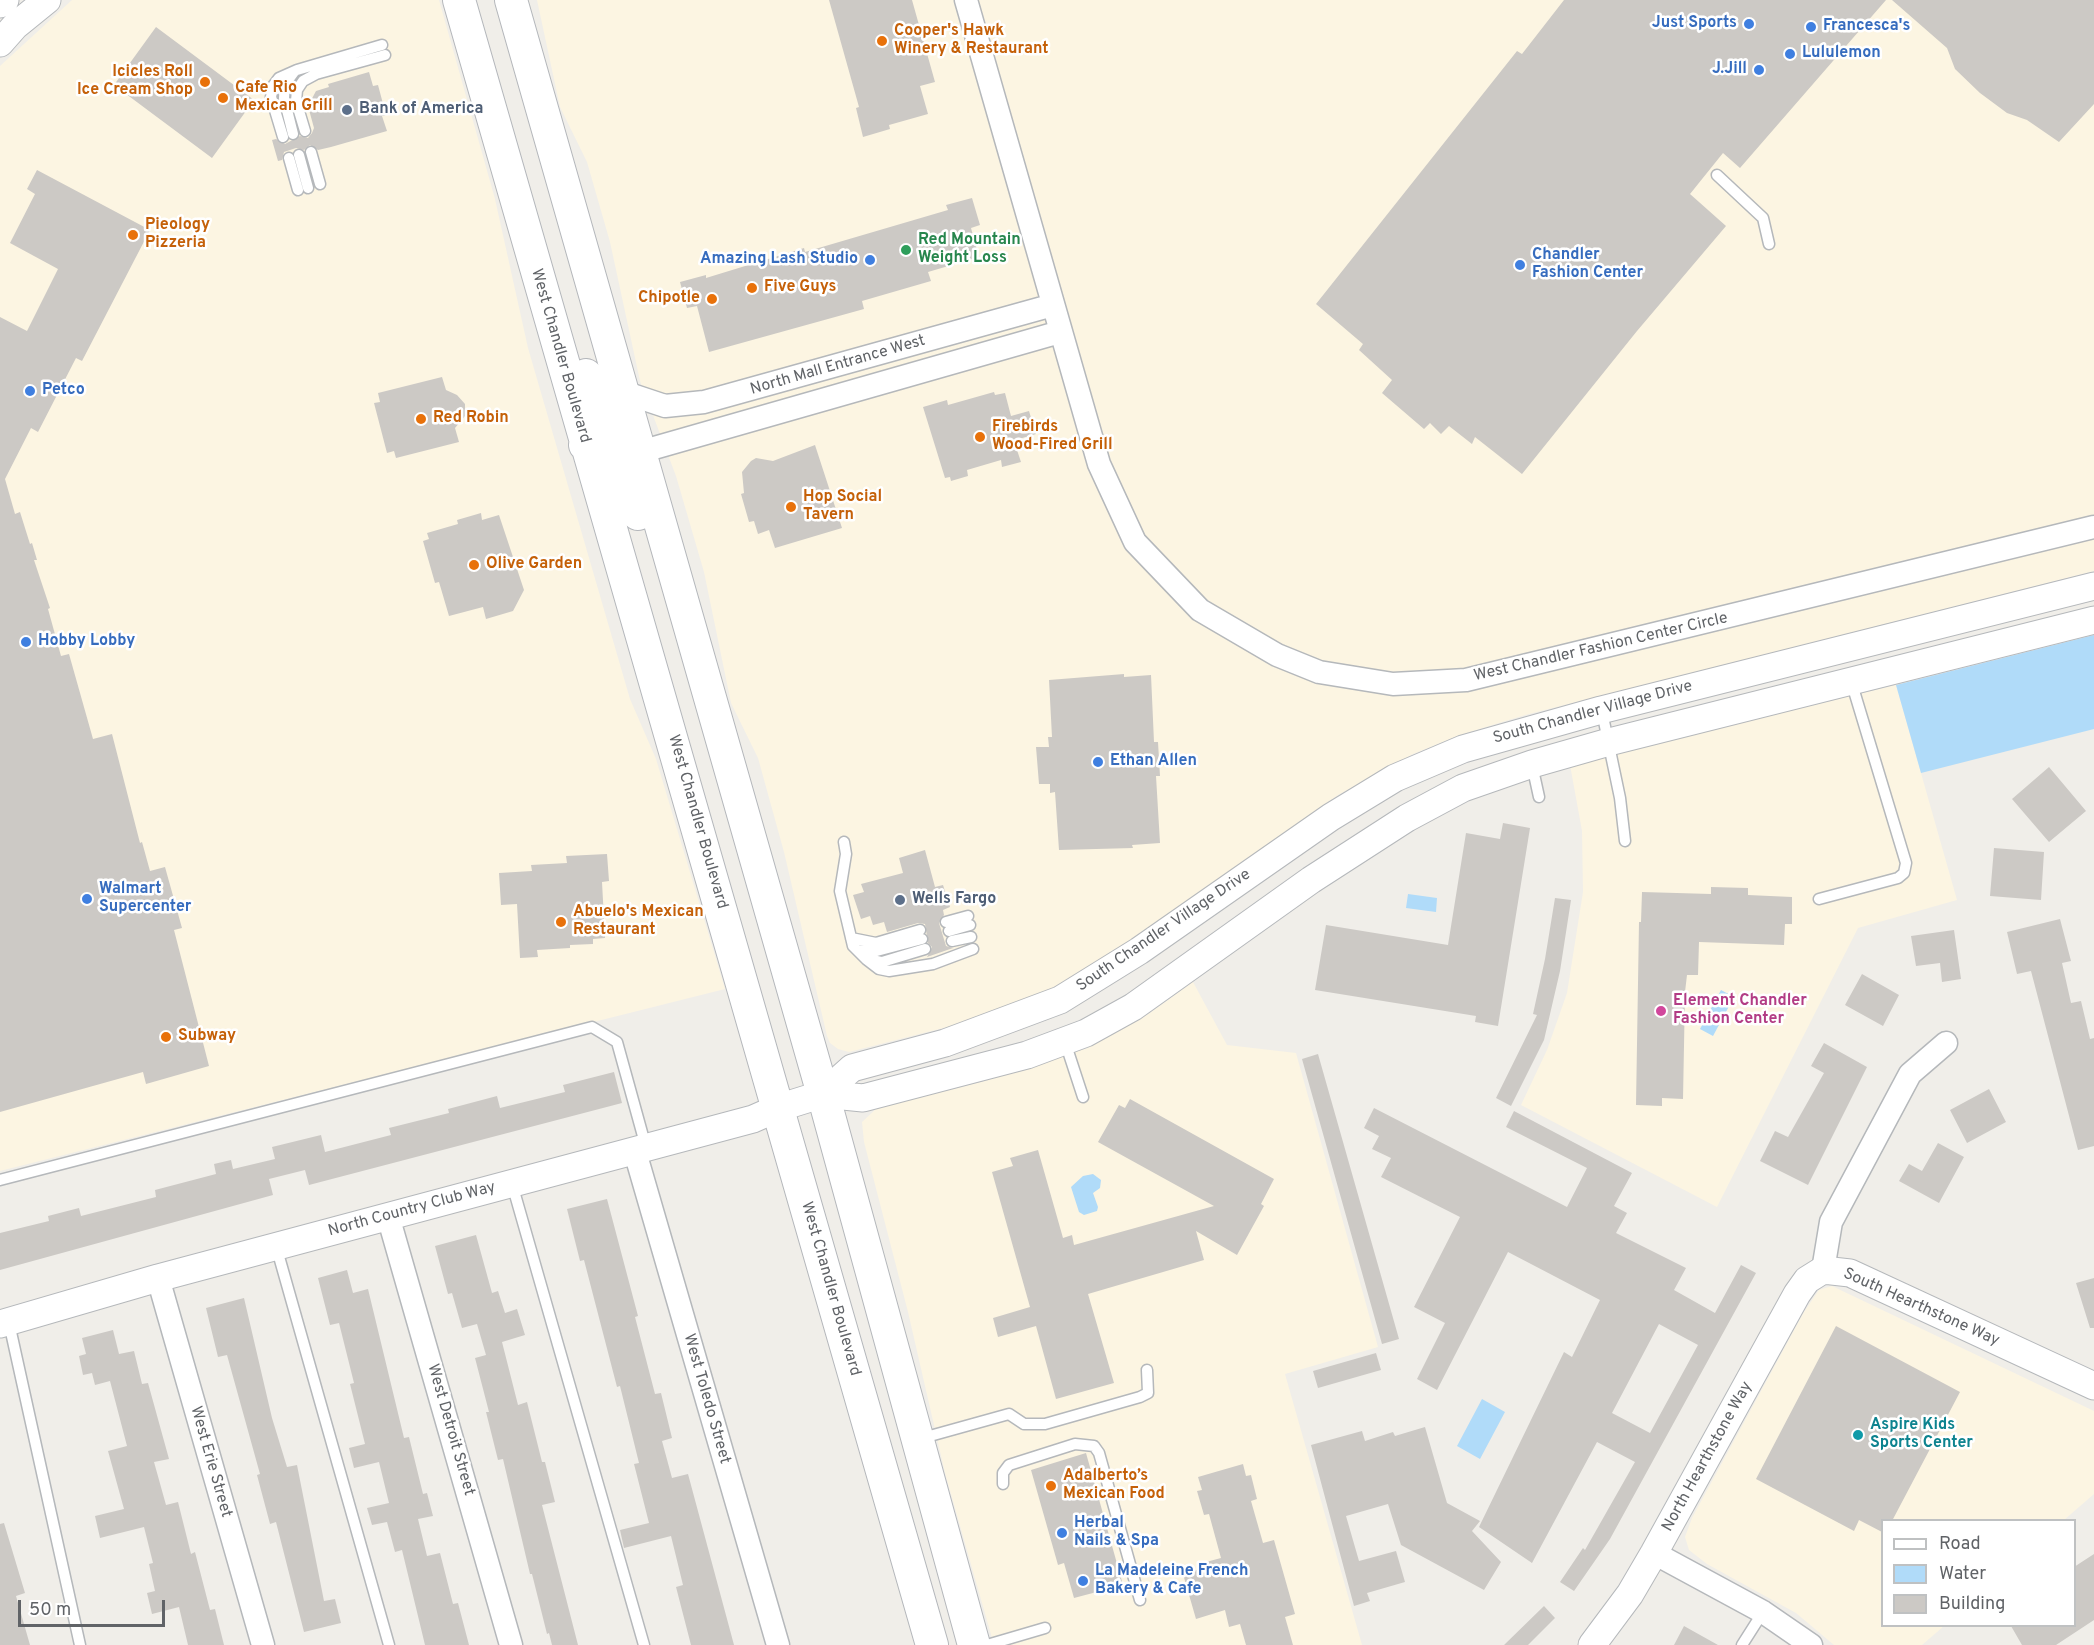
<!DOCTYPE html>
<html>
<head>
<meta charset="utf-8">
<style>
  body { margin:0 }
  #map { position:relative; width:2094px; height:1645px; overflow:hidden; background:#f0eee9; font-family:Overpass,sans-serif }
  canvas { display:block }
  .legend { position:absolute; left:1881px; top:1519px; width:195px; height:108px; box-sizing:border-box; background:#fff; border:2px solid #bfc1c2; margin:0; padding:8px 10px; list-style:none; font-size:18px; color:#606367 }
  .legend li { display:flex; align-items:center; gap:12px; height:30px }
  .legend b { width:30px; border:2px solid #bfc1c2 }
  .scale { position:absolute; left:18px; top:1600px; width:147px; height:27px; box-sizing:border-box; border:3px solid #606367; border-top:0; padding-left:8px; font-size:18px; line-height:21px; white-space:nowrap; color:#606367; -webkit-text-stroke:4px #fff; paint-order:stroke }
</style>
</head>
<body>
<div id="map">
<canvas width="2094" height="1645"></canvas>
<ul class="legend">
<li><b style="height:8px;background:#fff"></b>Road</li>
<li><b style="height:16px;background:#b0dbf9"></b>Water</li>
<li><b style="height:16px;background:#ccc9c5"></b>Building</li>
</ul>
<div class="scale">50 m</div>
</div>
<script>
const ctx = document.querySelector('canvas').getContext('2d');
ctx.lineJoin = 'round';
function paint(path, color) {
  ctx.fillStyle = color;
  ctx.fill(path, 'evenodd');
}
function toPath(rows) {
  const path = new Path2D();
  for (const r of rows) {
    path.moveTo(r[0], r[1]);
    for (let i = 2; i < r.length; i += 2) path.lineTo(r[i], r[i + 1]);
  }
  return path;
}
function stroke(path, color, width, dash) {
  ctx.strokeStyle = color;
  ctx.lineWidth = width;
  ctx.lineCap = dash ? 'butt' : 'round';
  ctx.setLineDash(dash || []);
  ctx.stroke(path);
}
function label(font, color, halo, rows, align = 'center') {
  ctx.font = font + ' Overpass,sans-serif';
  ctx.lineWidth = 5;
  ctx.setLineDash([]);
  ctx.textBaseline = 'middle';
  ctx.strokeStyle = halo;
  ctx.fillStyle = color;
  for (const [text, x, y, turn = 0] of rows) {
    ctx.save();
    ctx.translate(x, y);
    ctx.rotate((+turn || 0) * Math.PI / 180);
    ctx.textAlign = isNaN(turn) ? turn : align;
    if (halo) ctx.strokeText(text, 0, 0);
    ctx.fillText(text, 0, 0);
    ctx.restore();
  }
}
const commercial = toPath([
  [72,0,439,0,495,199,528,348,630,699,656,759,725,989,0,1171,0,66],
  [537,0,2094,0,2094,571,1525,715,1460,735,1413,754,1338,795,1102,961,1054,988,959,1024,849,1052,838,1049,830,1043,827,1036,784,852,758,758,731,703,704,572,676,476,640,381,610,242,587,162,560,107],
  [1896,685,1957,900,1858,928,1717,1207,1521,1105,1547,1050,1567,993,1583,892,1582,831,1570,765],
  [1193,982,1227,1045,1296,1053,1378,1347,1285,1374,1362,1645,994,1645,945,1473,908,1312,864,1142,862,1122,877,1108,985,1081,1088,1048,1150,1013],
  [1832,1286,2094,1411,2094,1494,2064,1520,1882,1520,1882,1626,1944,1626,1922,1645,1834,1645,1796,1613,1707,1564,1689,1550,1685,1537,1692,1518,1804,1312,1819,1290]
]);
const water = toPath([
  [2094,635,2094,729,1921,773,1896,685],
  [1408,894,1437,898,1436,912,1406,908],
  [1721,990,1734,997,1713,1036,1700,1029],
  [1093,1174,1101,1180,1100,1188,1093,1193,1098,1207,1097,1211,1084,1215,1079,1212,1071,1187,1083,1176],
  [1482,1399,1505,1412,1480,1459,1457,1446]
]);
const building = toPath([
  [829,0,912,0,935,82,920,86,928,114,889,125,890,129,863,137,856,108,859,107],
  [1564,0,1886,0,1740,168,1723,153,1690,194,1726,226,1637,331,1522,474,1475,437,1472,444,1449,426,1441,434,1430,423,1424,429,1382,393,1392,380,1359,350,1363,344,1316,304,1517,51,1522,54],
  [1892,0,2094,0,2094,104,2059,142,2027,120,2007,113,1980,93,1955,69,1947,48],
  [156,27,254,100,212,158,114,85],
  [369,72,373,86,378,85,386,115,382,116,387,131,331,147,318,150,310,145,304,150,296,148,284,152,282,160,278,161,272,140,276,139,285,144,300,136,308,138,312,133,314,128,308,106,316,91,329,87,328,84],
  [37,170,150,230,82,361,76,358,38,432,31,428,5,479,15,514,20,512,30,544,32,543,37,560,34,560,50,608,48,609,61,656,69,654,93,739,112,734,140,843,142,842,150,871,165,867,182,928,174,930,209,1066,146,1084,143,1072,0,1112,0,317,27,331,58,269,10,243,35,194,27,189],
  [972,198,980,225,971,228,979,257,928,272,931,281,862,301,864,309,709,352,697,306,687,308,680,282,706,275,706,278,804,248,805,252,948,210,946,205],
  [442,377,446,390,457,395,465,404,465,416,455,428,459,442,396,458,394,451,387,453,374,403,380,402,378,393],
  [994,392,995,395,1005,393,1011,416,1029,411,1036,434,1019,439,1020,442,1015,444,1021,462,1002,467,1001,460,967,470,968,476,951,481,950,477,945,478,923,407,947,400,948,405],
  [815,445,842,528,775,548,769,530,758,534,754,521,749,522,741,494,744,493,742,472,751,461,756,458,773,461],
  [481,513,482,520,499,515,524,590,513,611,486,619,483,607,449,616,439,582,435,583,423,541,429,539,427,533,458,524,457,520],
  [1124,674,1124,677,1151,675,1154,742,1158,742,1160,776,1156,776,1160,843,1132,845,1133,848,1059,850,1055,792,1050,793,1050,784,1039,784,1036,747,1049,747,1048,737,1052,737,1049,680],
  [2049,767,2086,811,2049,842,2012,799],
  [1503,823,1530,828,1498,1026,1475,1022,1476,1016,1315,990,1326,925,1448,945,1466,833,1500,839],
  [1994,848,2044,852,2041,900,1990,896],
  [925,850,935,887,943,885,950,907,943,910,944,915,939,923,946,946,953,948,927,957,932,947,928,943,925,924,918,923,887,932,884,922,873,925,870,916,861,919,853,895,864,892,861,884,903,873,899,858],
  [607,854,609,881,602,882,605,938,593,939,593,944,570,945,570,948,537,950,538,957,520,958,517,904,501,905,499,873,532,871,531,865,567,863,566,856],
  [1711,887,1748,888,1748,895,1792,897,1792,924,1785,924,1784,945,1699,942,1698,975,1687,975,1685,992,1683,1099,1662,1098,1662,1106,1636,1105,1639,922,1641,922,1642,892,1711,894],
  [1555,898,1571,900,1560,971,1544,1040,1511,1106,1496,1098,1537,1015,1533,1014,1545,959],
  [2060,919,2071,961,2062,963,2071,1003,2081,1001,2090,1039,2094,1038,2094,1146,2078,1150,2031,971,2017,974,2007,932],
  [1954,930,1961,979,1942,982,1940,963,1916,966,1911,936],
  [1862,974,1899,995,1883,1026,1845,1005],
  [1824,1043,1867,1067,1808,1185,1760,1161,1775,1131,1788,1137,1824,1073,1811,1066],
  [1318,1054,1399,1339,1382,1344,1302,1059],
  [614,1072,622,1103,309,1185,305,1170,269,1179,273,1195,0,1270,0,1233,49,1221,48,1216,79,1208,81,1216,156,1197,155,1190,216,1174,214,1164,231,1160,233,1169,275,1159,272,1147,321,1135,325,1152,391,1135,389,1128,449,1113,448,1109,497,1096,500,1108,565,1092,563,1085],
  [1989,1089,2006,1122,1967,1143,1950,1110],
  [1130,1099,1274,1179,1261,1204,1264,1206,1237,1255,1196,1231,1204,1260,1088,1294,1114,1383,1056,1399,1036,1326,998,1337,993,1318,1030,1307,992,1172,1013,1166,1010,1158,1038,1150,1063,1238,1072,1235,1074,1245,1214,1206,1098,1142,1119,1105,1125,1108],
  [1374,1108,1567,1207,1587,1168,1506,1127,1514,1111,1632,1173,1614,1206,1627,1213,1616,1233,1686,1268,1674,1290,1715,1313,1741,1265,1756,1273,1610,1539,1574,1591,1560,1582,1583,1548,1585,1550,1635,1462,1597,1442,1532,1563,1479,1527,1564,1352,1572,1357,1600,1300,1508,1252,1437,1390,1417,1379,1445,1323,1414,1307,1460,1217,1381,1177,1391,1158,1372,1149,1379,1136,1364,1128],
  [1659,1324,1698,1345,1650,1433,1612,1413],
  [1938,1143,1964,1157,1939,1203,1899,1181,1909,1164,1922,1171],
  [607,1199,638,1316,635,1317,655,1394,661,1393,672,1438,662,1441,672,1478,688,1474,734,1645,691,1645,676,1587,683,1585,671,1536,624,1548,620,1530,649,1523,634,1464,639,1463,620,1386,617,1387,584,1260,580,1261,567,1209],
  [476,1235,492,1293,498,1291,505,1313,517,1309,525,1335,502,1342,518,1405,527,1402,542,1462,545,1462,555,1502,542,1505,578,1645,552,1645,549,1633,547,1634,532,1574,530,1574,503,1459,498,1460,486,1412,489,1412,475,1358,486,1355,477,1324,462,1328,452,1293,448,1294,435,1246],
  [347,1270,353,1293,368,1289,404,1438,409,1437,423,1494,427,1493,433,1516,418,1519,427,1556,440,1553,453,1604,458,1603,469,1645,425,1645,402,1550,395,1552,387,1522,372,1525,367,1508,389,1503,379,1462,354,1468,349,1448,365,1444,350,1384,354,1383,339,1323,330,1325,318,1278],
  [2094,1278,2094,1328,2090,1328,2076,1283],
  [244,1298,272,1418,287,1467,297,1465,324,1601,335,1599,341,1623,304,1632,276,1522,270,1524,257,1475,260,1474,227,1355,218,1357,206,1308],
  [1836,1326,1960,1392,1892,1521,1882,1521,1882,1532,1859,1520,1854,1531,1756,1479],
  [113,1330,119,1354,134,1351,142,1384,148,1383,169,1459,154,1462,166,1505,178,1502,191,1554,195,1552,210,1610,215,1609,224,1645,188,1645,179,1607,152,1614,147,1593,155,1591,149,1564,153,1563,144,1527,100,1538,95,1516,124,1509,108,1451,127,1446,110,1381,95,1385,92,1373,83,1375,79,1356,86,1354,82,1338],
  [1376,1353,1381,1370,1318,1388,1313,1371],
  [1425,1427,1447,1503,1480,1521,1472,1531,1501,1562,1484,1590,1401,1545,1388,1504,1346,1516,1359,1561,1396,1551,1405,1582,1367,1593,1370,1601,1354,1606,1311,1445,1362,1431,1365,1441,1393,1432,1395,1436],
  [1086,1453,1123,1585,1074,1598,1064,1563,1058,1565,1031,1470],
  [1243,1464,1246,1476,1251,1475,1257,1499,1251,1501,1263,1543,1274,1540,1295,1614,1285,1617,1293,1645,1246,1645,1240,1624,1229,1627,1225,1610,1196,1619,1183,1574,1207,1567,1206,1562,1221,1558,1209,1514,1204,1515,1197,1491,1202,1490,1198,1477],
  [4,1523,25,1593,16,1596,30,1645,0,1645,0,1524],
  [2094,1554,2094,1620,2056,1645,2022,1645,2011,1626,2074,1626,2074,1567],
  [1544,1606,1555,1618,1528,1645,1504,1645],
  [1684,1626,1718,1645,1674,1645]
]);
const service = toPath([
  [305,131,296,101,297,90,303,81,316,74,385,55],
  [293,134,284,98,285,84,294,72],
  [283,137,271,97,273,86,279,78,297,70,382,45],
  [311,152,320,184],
  [299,155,308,188],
  [289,158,298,190],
  [1717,175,1763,218,1769,244],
  [1602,712,1620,798,1625,841],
  [1532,765,1539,797],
  [844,842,846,854,840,891,853,946,866,959,879,969,889,971,933,964,973,949],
  [1819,899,1898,878,1904,873,1906,863,1851,681],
  [946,922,968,916],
  [949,931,970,925],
  [851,938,876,943,920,930],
  [952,941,971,937],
  [857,950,873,952,922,939],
  [869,959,882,962,925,949],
  [1065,1042,1083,1097],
  [0,1180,592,1027,617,1042,646,1147],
  [512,1184,644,1645],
  [276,1246,389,1645],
  [9,1323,80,1645],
  [919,1439,1009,1414,1024,1424,1045,1424,1140,1397,1148,1393,1147,1370],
  [1003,1484,1003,1473,1009,1465,1075,1444,1094,1446,1099,1453,1140,1600],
  [987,1645,1045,1628],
  [1742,1645,1763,1612]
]);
const minor = toPath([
  [966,0,1099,464,1135,542,1200,610,1277,655,1319,672,1393,684,1466,680,2094,527],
  [623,392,665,406,704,402,1053,305],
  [640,452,1060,332],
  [635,1152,778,1645],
  [388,1216,511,1645],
  [1823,1270,1831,1222,1910,1074,1946,1043],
  [158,1278,263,1645],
  [1654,1553,1763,1612,1811,1645]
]);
const tertiary = toPath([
  [0,4,5,0],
  [0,43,15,26,47,0],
  [823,1094,852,1068,945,1043,1060,1000,1139,951,1331,817,1395,778,1463,749,1601,710,2094,586],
  [0,1324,158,1278,753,1119,778,1108,823,1094,863,1098,1027,1055,1086,1033,1133,1007,1311,880,1407,818,1463,788,1532,764,1609,742,2094,620],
  [1592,1645,1630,1594,1654,1553,1797,1294,1807,1280,1823,1270,1850,1273,2094,1386]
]);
const secondary = toPath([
  [459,0,932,1645],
  [511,0,823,1094,974,1645],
  [586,375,603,423,609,431,640,452],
  [585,445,624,475,638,514]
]);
const markers = [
  [1749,24,6,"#3f7fe0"],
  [1811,27,6,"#3f7fe0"],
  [882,41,6,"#e8710a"],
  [1790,54,6,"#3f7fe0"],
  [1759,70,6,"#3f7fe0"],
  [205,82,6,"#e8710a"],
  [223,98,6,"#e8710a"],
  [347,110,6,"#5c6f8a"],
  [133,235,6,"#e8710a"],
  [906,250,6,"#2e9e5b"],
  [870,260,6,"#3f7fe0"],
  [1520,265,6,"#3f7fe0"],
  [752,288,6,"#e8710a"],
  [712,299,6,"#e8710a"],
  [30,391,6,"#3f7fe0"],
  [421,419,6,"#e8710a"],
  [980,437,6,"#e8710a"],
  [791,507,6,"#e8710a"],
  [474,565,6,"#e8710a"],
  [26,642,6,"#3f7fe0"],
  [1098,762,6,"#3f7fe0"],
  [87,899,6,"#3f7fe0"],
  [900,900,6,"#5c6f8a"],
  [561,922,6,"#e8710a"],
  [1661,1011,6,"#d1479c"],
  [166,1037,6,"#e8710a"],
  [1858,1435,6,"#0f9aa8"],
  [1051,1486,6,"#e8710a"],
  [1062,1533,6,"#3f7fe0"],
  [1083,1581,6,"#3f7fe0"]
];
const shopNames = [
  ["Just Sports",1737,24,"right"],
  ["Francesca's",1823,27],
  ["Lululemon",1802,54],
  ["J.Jill",1747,70,"right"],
  ["Chandler",1532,256],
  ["Fashion Center",1532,274],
  ["Amazing Lash Studio",858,260,"right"],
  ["Petco",42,391],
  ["Hobby Lobby",38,642],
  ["Ethan Allen",1110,762],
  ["Walmart",99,890],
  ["Supercenter",99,908],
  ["Herbal",1074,1524],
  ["Nails & Spa",1074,1542],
  ["La Madeleine French",1095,1572],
  ["Bakery & Cafe",1095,1590]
];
const foodNames = [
  ["Cooper's Hawk",894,32],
  ["Winery & Restaurant",894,50],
  ["Icicles Roll",193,73,"right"],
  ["Ice Cream Shop",193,91,"right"],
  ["Cafe Rio",235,89],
  ["Mexican Grill",235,107],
  ["Pieology",145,226],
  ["Pizzeria",145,244],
  ["Five Guys",764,288],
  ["Chipotle",700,299,"right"],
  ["Red Robin",433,419],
  ["Firebirds",992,428],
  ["Wood-Fired Grill",992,446],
  ["Hop Social",803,498],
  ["Tavern",803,516],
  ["Olive Garden",486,565],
  ["Abuelo's Mexican",573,913],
  ["Restaurant",573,931],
  ["Subway",178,1037],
  ["Adalberto’s",1063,1477],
  ["Mexican Food",1063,1495]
];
const serviceNames = [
  ["Bank of America",359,110],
  ["Wells Fargo",912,900]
];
const leisureNames = [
  ["Red Mountain",918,241],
  ["Weight Loss",918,259]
];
const streetNames = [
  ["West Chandler Boulevard",560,356,74],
  ["North Mall Entrance West",838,366,-16],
  ["West Chandler Fashion Center Circle",1601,648,-13],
  ["South Chandler Village Drive",1593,713,-15],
  ["West Chandler Boulevard",697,822,74],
  ["South Chandler Village Drive",1164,931,-34],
  ["North Country Club Way",412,1210,-15],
  ["West Chandler Boulevard",830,1289,74],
  ["South Hearthstone Way",1921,1308,24],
  ["West Toledo Street",706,1399,74],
  ["West Detroit Street",450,1430,74],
  ["North Hearthstone Way",1708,1457,-61],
  ["West Erie Street",210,1462,74]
];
const hotelNames = [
  ["Element Chandler",1673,1002],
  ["Fashion Center",1673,1020]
];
const cultureNames = [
  ["Aspire Kids",1870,1426],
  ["Sports Center",1870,1444]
];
paint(commercial, '#fcf5e2');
paint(water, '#b0dbf9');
paint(building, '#ccc9c5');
stroke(service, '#b5b8bb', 13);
stroke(minor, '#b5b8bb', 25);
stroke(tertiary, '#b5b8bb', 29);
stroke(secondary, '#b4b7bb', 34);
stroke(service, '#fff', 10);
stroke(minor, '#fff', 22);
stroke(tertiary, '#fff', 27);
stroke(secondary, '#fff', 32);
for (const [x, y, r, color] of markers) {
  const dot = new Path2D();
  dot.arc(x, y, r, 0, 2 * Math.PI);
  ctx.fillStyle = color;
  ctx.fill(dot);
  stroke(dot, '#fff', 2);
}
label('bold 16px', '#366cbe', '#fff', shopNames, 'left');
label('bold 16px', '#c56008', '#fff', foodNames, 'left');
label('bold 16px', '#4e5e75', '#fff', serviceNames, 'left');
label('bold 16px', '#27864d', '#fff', leisureNames, 'left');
label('16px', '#606367', '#fff', streetNames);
label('bold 16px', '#b23c85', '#fff', hotelNames, 'left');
label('bold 16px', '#0d838f', '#fff', cultureNames, 'left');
</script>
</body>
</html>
